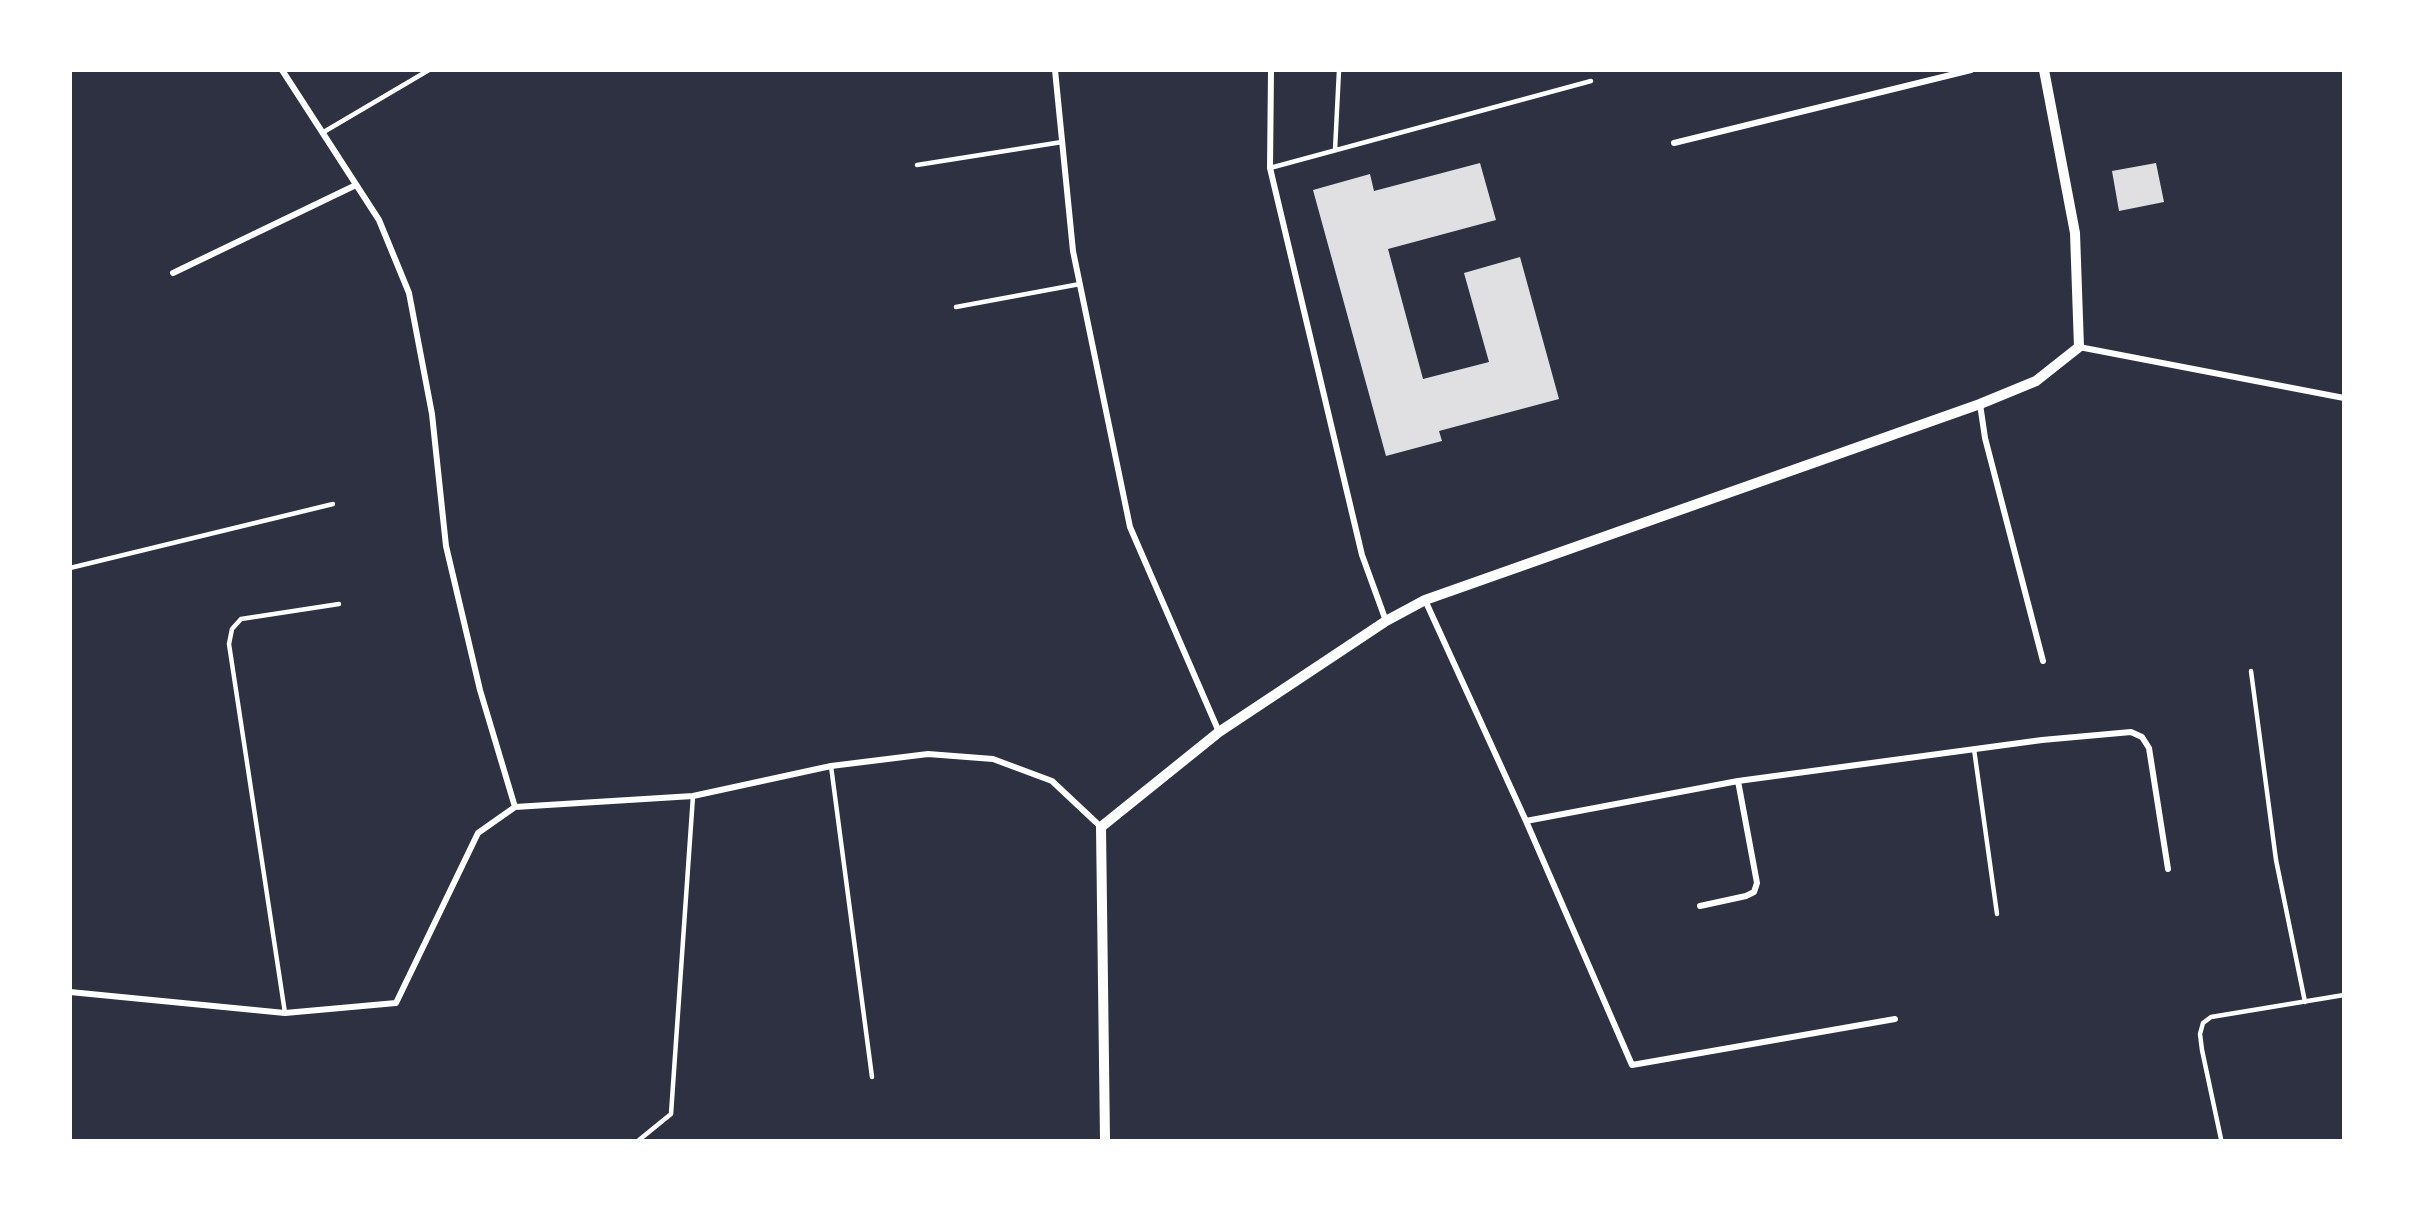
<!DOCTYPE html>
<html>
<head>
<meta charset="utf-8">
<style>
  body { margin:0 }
  #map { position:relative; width:2414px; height:1211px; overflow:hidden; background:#2d3142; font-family:"Source Sans 3",sans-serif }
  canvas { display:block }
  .frame { position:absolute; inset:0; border:72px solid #fff; pointer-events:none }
</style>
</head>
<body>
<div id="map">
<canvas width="2414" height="1211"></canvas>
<div class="frame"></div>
</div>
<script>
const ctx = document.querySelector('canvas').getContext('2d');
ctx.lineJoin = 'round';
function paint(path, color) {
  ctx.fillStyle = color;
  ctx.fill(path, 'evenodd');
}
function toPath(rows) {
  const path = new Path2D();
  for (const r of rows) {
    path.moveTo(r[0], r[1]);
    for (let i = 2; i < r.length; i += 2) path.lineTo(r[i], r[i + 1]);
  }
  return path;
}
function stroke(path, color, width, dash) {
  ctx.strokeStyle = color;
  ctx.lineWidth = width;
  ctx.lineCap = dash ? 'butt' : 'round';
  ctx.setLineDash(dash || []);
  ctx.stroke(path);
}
const building = toPath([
  [1480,163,1496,220,1388,249,1423,379,1489,362,1464,273,1520,257,1559,399,1439,431,1442,441,1386,456,1313,190,1370,174,1374,191],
  [2156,163,2164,202,2119,211,2112,171]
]);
const service = toPath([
  [322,133,429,70],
  [1335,150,1339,70],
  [917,165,1062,142],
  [1270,168,1591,81],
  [956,307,1080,284],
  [70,568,333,504],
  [2251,671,2276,860,2305,1002],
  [1974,749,1997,914],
  [831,766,872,1077],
  [285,1013,229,644,232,629,241,619,339,604],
  [2221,1139,2202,1050,2200,1034,2203,1023,2211,1017,2344,995],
  [639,1140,671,1114,693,796]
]);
const minor = toPath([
  [282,70,379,220,409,293,432,414,446,546,480,690,515,807],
  [1055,70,1073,251,1130,527,1219,732],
  [1271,70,1270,168,1362,555,1386,621],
  [1674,143,1971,70],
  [173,273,356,185],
  [2079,347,2344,398],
  [1980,404,1985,438,2043,661],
  [1425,600,1526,821,1632,1065,1895,1019],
  [1526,821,1738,781,2042,740,2131,732,2142,737,2149,748,2168,869],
  [1700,906,1746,896,1754,892,1757,883,1738,781],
  [70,992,285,1013,396,1003,478,833,515,807,693,796,831,766,928,754,993,759,1052,781,1101,827]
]);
const tertiary = toPath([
  [1105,1140,1101,827,1219,732,1386,621,1425,600,1980,404,2036,381,2079,347,2075,233,2044,70]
]);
paint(building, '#e0e0e3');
stroke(service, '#fff', 4.5);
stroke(minor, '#fff', 6);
stroke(tertiary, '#fff', 10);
</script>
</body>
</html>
